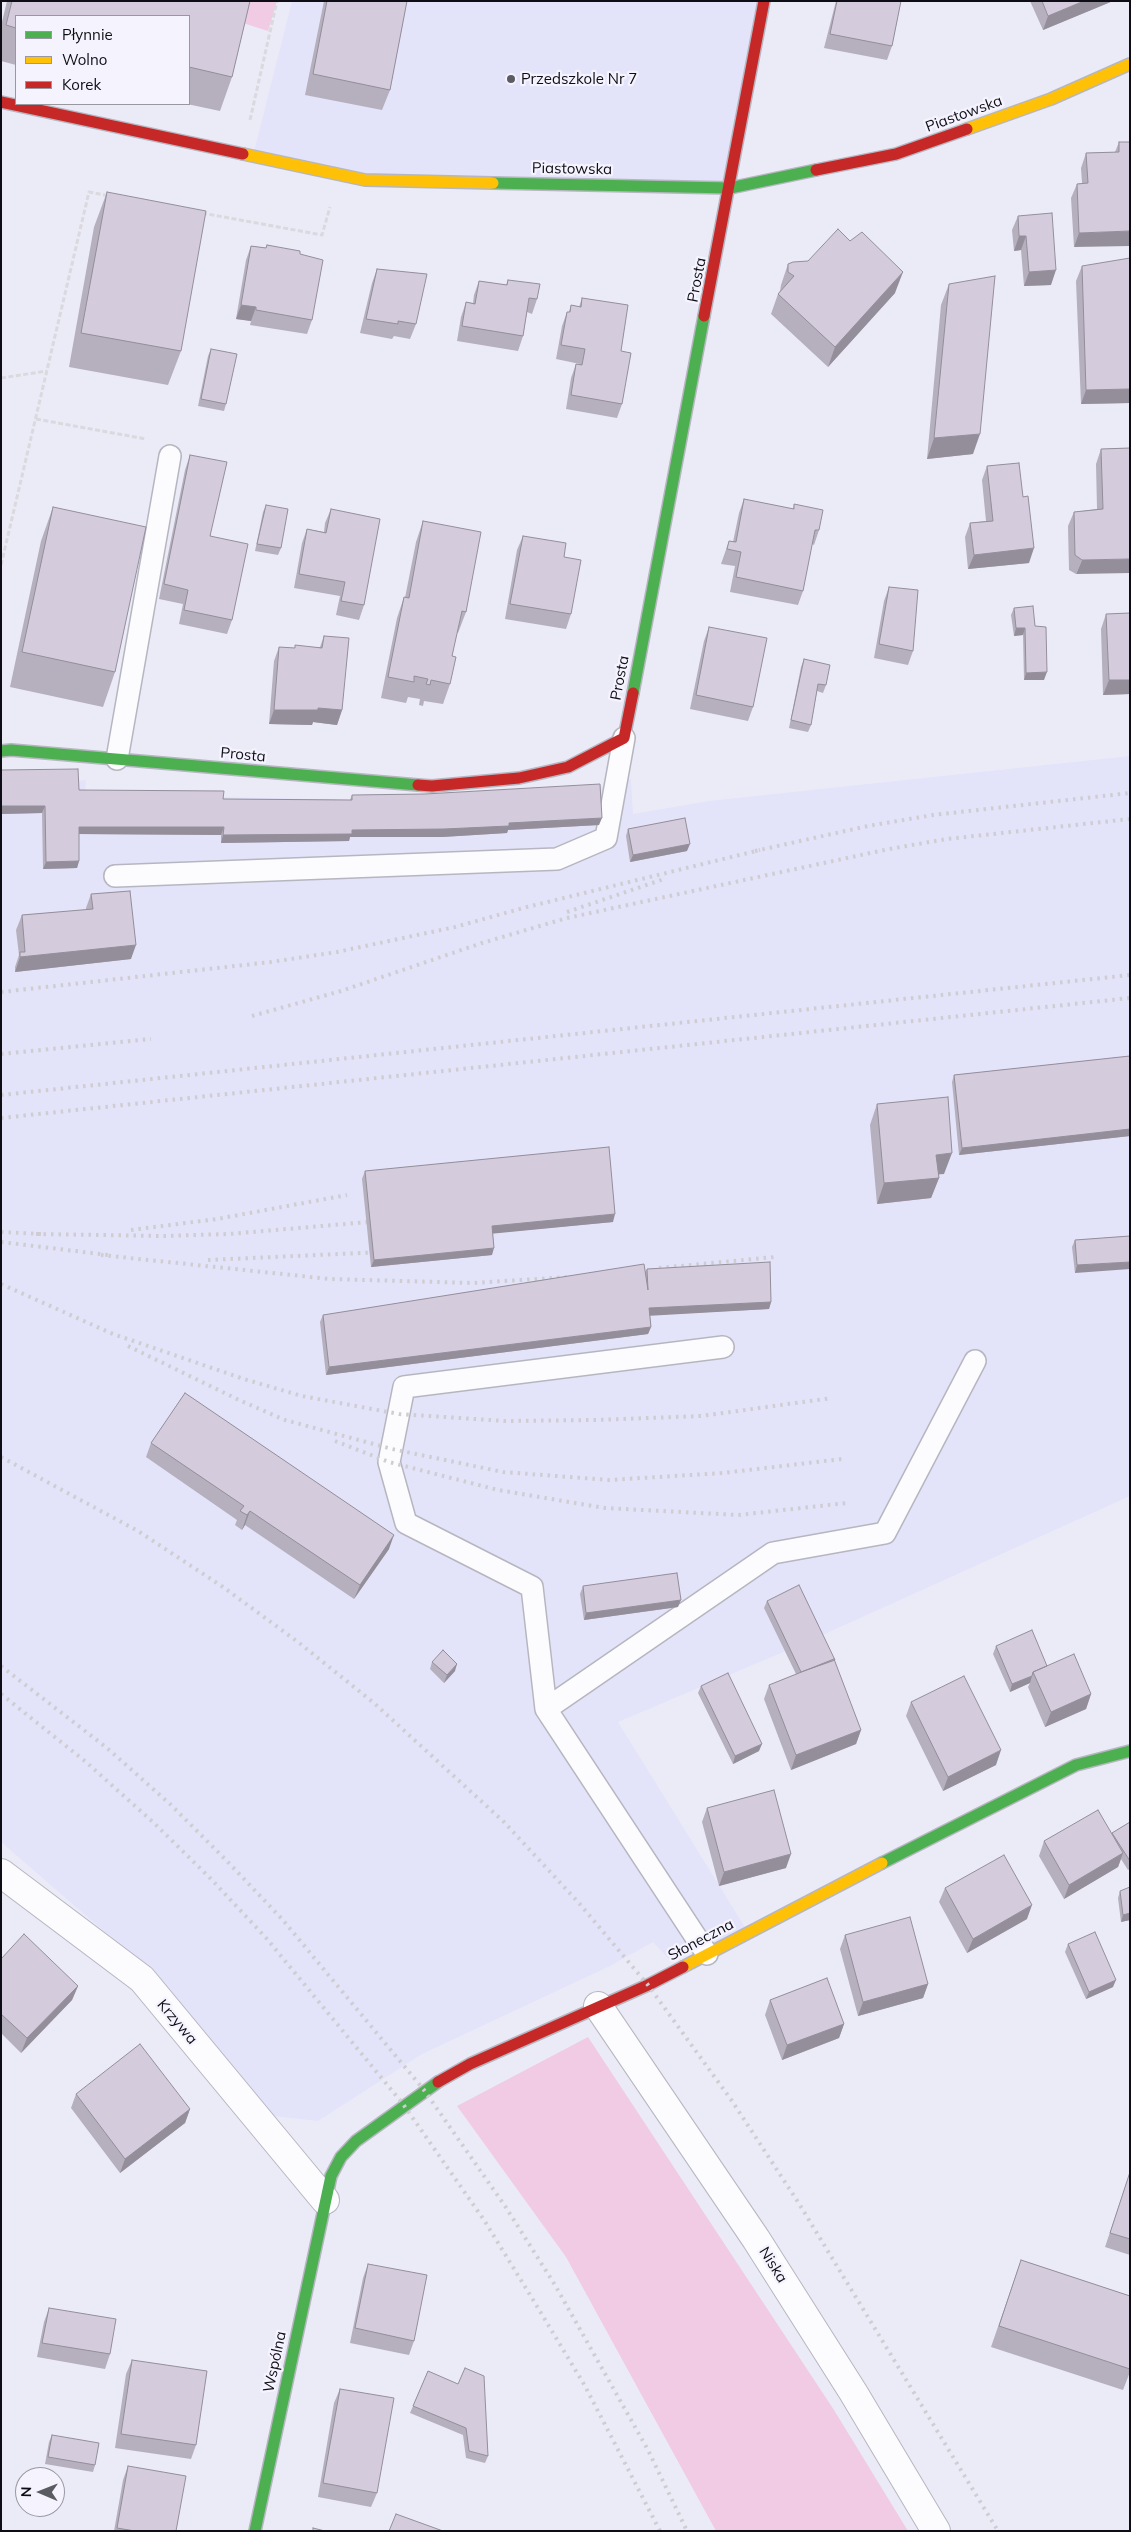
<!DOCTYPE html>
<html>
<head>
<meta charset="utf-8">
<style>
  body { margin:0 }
  #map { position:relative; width:1131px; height:2532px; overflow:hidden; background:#ebebf8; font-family:Mulish,sans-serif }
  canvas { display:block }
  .frame { position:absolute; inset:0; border:2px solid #0e0d15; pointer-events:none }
  .legend { position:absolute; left:15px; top:15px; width:175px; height:90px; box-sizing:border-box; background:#f5f4fe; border:1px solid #9998a1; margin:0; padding:6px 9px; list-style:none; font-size:15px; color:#0e0d15 }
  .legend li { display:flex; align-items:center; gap:10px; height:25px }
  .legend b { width:25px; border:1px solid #9998a1 }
  .north { position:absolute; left:15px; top:2467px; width:50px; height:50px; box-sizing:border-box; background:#f5f4fe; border:1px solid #9998a1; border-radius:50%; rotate:271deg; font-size:14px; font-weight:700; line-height:20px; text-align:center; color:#0e0d15 }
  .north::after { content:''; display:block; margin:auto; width:18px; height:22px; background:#5b5b64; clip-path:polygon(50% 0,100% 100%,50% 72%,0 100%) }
</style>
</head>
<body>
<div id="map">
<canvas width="1131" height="2532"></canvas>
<div class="frame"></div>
<ul class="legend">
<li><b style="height:6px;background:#4caf50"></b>Płynnie</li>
<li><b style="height:6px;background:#ffc107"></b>Wolno</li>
<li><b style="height:6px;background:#c62828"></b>Korek</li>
</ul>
<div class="north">N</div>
</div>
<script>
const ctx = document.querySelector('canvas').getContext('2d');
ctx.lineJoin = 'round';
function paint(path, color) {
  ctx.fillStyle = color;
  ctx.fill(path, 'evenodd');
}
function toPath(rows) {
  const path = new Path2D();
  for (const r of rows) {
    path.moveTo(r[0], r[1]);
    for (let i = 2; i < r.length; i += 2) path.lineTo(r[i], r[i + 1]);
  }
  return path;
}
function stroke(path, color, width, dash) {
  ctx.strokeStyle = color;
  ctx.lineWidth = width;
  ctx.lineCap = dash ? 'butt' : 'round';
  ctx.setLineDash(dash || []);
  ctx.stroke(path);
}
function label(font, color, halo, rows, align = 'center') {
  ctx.font = font + ' Mulish,sans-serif';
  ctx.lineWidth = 4.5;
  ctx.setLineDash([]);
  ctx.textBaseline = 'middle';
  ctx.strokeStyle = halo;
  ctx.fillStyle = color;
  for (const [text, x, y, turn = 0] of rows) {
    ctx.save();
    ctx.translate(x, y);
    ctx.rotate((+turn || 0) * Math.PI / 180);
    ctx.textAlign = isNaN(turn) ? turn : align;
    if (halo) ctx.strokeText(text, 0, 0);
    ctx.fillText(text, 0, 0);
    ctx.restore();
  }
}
const built = toPath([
  [292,1,764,1,730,188,365,180,253,156],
  [1130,756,1130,1496,807,1642,618,1722,748,1932,670,1960,653,1942,610,1966,422,2054,318,2121,273,2116,167,1986,1,1842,1,788,86,780,85,794,400,801,587,790,631,779,633,814,709,801]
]);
const green = toPath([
  [174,1,277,1,268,31],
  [588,2037,834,2410,908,2531,716,2531,566,2257,457,2106]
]);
const path = toPath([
  [250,120,277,1],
  [202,213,322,235,330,207],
  [1,378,47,371],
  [36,419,146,439],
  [1,565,89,192,110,196]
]);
const lane = toPath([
  [117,759,170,456],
  [115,876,557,859,606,838,624,738],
  [546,1709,532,1587,406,1523,389,1462,404,1387,723,1347],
  [707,1954,546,1709,773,1553,885,1533,975,1361]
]);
const street = toPath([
  [1,1873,142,1979,325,2200],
  [598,2006,756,2239,853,2392,936,2531]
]);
const fast = toPath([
  [493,183,730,188,816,170],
  [633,693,704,316],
  [1,751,11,750,418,785],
  [882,1863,1076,1765,1130,1751],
  [255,2531,331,2176,341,2157,356,2141,438,2082]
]);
const slow = toPath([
  [967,129,1051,99,1130,64],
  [243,154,365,180,493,183],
  [683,1967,882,1863]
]);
const jam = toPath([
  [1,102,243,154],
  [816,170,896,154,967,129],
  [704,316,764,1],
  [418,785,432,786,519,778,568,767,624,738,633,693],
  [438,2082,470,2064,648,1985,683,1967]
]);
const rail = toPath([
  [755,851,868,826,933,815,1130,793],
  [567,912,664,879],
  [1,992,271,962,337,952,455,927,527,907,760,850],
  [252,1016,341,991,482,943,567,918,889,849,947,839,1130,819],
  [1,1054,151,1039],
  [1,1095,1130,975],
  [1,1118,1130,998],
  [131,1230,217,1219,347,1195],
  [1,1232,41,1234],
  [36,1234,162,1236,229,1234,380,1221],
  [1,1242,108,1255],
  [101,1255,330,1279,473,1283,569,1277],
  [208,1260,383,1252],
  [659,1268,775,1257],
  [1,1284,113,1334,244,1379,302,1396,399,1414,505,1421,596,1420,701,1416,832,1398],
  [128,1346,239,1400,285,1420,392,1449,503,1472,609,1480,723,1473,842,1459],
  [335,1441,389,1462,498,1490,605,1508,738,1515,847,1503],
  [1,1457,138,1531,223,1587,298,1642,374,1703,504,1822,578,1902,648,1985,732,2101,798,2202,998,2531],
  [1,1666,107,1748,170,1804,226,1860,282,1919,424,2090,505,2206,555,2285,648,2450,687,2531],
  [1,1694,86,1762,154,1823,212,1880,267,1939,403,2104,484,2220,535,2303,585,2386,660,2531]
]);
const wall = toPath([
  [7,1,250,1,232,77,220,111,187,104,189,104,189,16,16,16,16,65,1,61,1,26],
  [324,1,407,1,390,90,382,110,305,95],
  [836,1,901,1,892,46,887,60,824,48],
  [1030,1,1113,1,1043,30],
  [1119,142,1130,142,1074,247,1071,198,1077,184,1082,183,1081,168,1086,153,1115,152],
  [107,192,181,351,168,385,69,367,94,227],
  [1018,216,1051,285,1024,286,1021,250,1014,251,1012,230],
  [850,241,895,293,828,367,771,314,778,294,780,291,781,285,788,264,808,261],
  [267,245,300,254,312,320,307,334,250,325,251,321,236,319,246,260,251,246,266,248],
  [1082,266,1130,403,1081,404,1076,281],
  [377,269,416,324,410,339,394,336,392,339,360,333,372,283],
  [508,280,537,299,532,314,527,312,523,336,518,351,457,341,461,317,466,302,473,303,474,295,479,281,506,285],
  [949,284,973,454,927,459,941,305],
  [582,298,621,351,622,404,617,418,566,409,571,378,576,364,580,365,580,364,556,359,562,326,567,312,569,312,571,305,579,307],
  [211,349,226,404,224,411,198,406,208,356],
  [1130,448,1076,574,1069,570,1068,526,1074,512,1097,509,1096,464,1101,449],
  [190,455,232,620,227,634,179,624,183,604,159,599,185,470],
  [987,466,1029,563,968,569,965,537,970,523,986,521,982,480],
  [744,499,793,509,794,504,819,530,814,545,812,544,803,591,798,605,730,592,735,566,721,564,729,541,733,542,739,513],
  [266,505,281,548,278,555,255,551,263,512],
  [53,507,115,672,103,707,10,687,41,541],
  [331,509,364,605,359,620,336,615,340,596,294,588,302,543,307,529,324,532,325,523],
  [423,521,466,612,458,633,457,632,452,656,450,684,443,704,424,701,423,706,419,705,420,699,408,697,406,703,381,698,397,618,404,597,405,598,416,542],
  [523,536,564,557,571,614,566,629,505,619,517,550],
  [889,587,913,651,908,665,874,658,884,601],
  [1014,608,1035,626,1044,680,1024,680,1023,635,1014,636,1011,615],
  [1106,614,1130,694,1103,695,1101,629],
  [709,627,753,707,748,721,690,709,704,641],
  [324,636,342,710,337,725,313,722,312,725,269,724,274,661,279,647,294,648,320,647],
  [804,659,826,685,823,693,817,691,811,725,808,732,789,728,801,667],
  [1,770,79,790,223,799,350,800,352,795,599,825,508,830,507,833,442,837,350,837,349,841,221,843,221,835,79,834,79,861,77,868,43,869,42,813,1,814],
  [628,829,687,851,630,862,626,836],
  [91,894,131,959,15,972,15,967,19,955,16,930,22,915,86,910,86,908],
  [1130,1056,1130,1136,959,1155,952,1082,954,1075],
  [877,1104,944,1174,938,1174,939,1178,931,1198,877,1204,870,1125],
  [365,1171,613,1222,493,1233,492,1255,371,1267,362,1179],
  [1130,1236,1075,1273,1072,1247,1075,1240],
  [647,1269,771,1302,769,1309,650,1315,651,1327,648,1334,326,1375,320,1322,323,1315,645,1272],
  [151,1443,389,1549,354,1599,245,1525,242,1530,235,1525,237,1520,146,1457],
  [583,1586,678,1607,584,1620,580,1594],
  [767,1601,834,1661,861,1730,856,1744,791,1770,764,1699,769,1685,796,1674,764,1608],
  [996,1646,1047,1666,1091,1694,1086,1709,1045,1727,1028,1687,1030,1683,1010,1692,993,1654],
  [432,1662,455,1671,444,1683,430,1669],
  [701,1686,759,1751,733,1764,698,1693],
  [911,1702,996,1765,943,1791,906,1716],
  [707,1808,786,1868,719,1886,702,1822],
  [1130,1822,1130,1869,1128,1870,1121,1859,1118,1867,1064,1899,1039,1856,1044,1841,1112,1833],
  [945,1888,1027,1919,967,1953,939,1902],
  [1120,1891,1130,1920,1121,1922,1118,1898],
  [845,1935,928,1984,923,1998,858,2016,840,1949],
  [1068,1944,1113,1987,1086,1999,1065,1952],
  [1,1959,78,1986,72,2000,21,2053,1,2033],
  [770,2000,844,2024,839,2038,782,2060,765,2015],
  [76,2094,190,2109,185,2123,120,2173,71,2108],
  [1130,2172,1130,2255,1105,2247],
  [1021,2260,1130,2296,1130,2372,1123,2390,991,2347],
  [368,2264,414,2341,409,2355,350,2343,363,2278],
  [49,2308,110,2354,105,2369,37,2357,44,2322],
  [132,2360,196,2445,191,2459,115,2448,126,2374],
  [428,2371,488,2456,485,2463,466,2458,463,2435,410,2413],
  [340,2389,377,2493,371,2507,318,2497,334,2403],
  [52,2435,95,2465,93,2472,45,2464,49,2442],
  [128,2466,176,2531,114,2531,123,2480]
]);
const shadedWall = toPath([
  [1084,1,1113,1,1043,30,1048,16],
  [1130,231,1130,246,1074,247,1079,233],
  [1019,236,1026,236,1021,250,1014,251],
  [1056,270,1051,285,1024,286,1029,272],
  [903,272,895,293,828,367,835,347],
  [241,305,256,307,251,321,236,319],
  [1130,389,1130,403,1081,404,1086,390],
  [980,434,973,454,927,459,934,438],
  [1034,548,1029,563,968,569,974,555],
  [1130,559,1130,573,1076,574,1082,560],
  [1016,628,1025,628,1023,635,1014,636],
  [1047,672,1044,680,1024,680,1026,673],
  [1109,680,1130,680,1130,694,1103,695],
  [318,708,342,710,337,725,313,722,312,725,269,724,274,710],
  [1,806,45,806,42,813,1,814],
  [602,818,599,825,508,830,507,833,442,837,350,837,349,841,221,843,223,835],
  [79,827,224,827,221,835,77,834],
  [690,844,687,851,630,862,633,855],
  [79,861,77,868,43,869,46,862],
  [136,945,131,959,15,972,20,957],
  [1130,1129,1130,1136,959,1155,962,1148],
  [952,1153,944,1174,929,1175,936,1155],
  [939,1178,931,1198,877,1204,884,1183],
  [615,1214,613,1222,489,1234,492,1226],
  [494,1248,492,1255,371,1267,374,1260],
  [1130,1262,1130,1269,1075,1273,1077,1265],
  [771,1302,769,1309,646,1316,649,1308],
  [651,1327,648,1334,326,1375,329,1367],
  [250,1511,245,1525,242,1530,247,1515],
  [394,1535,389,1549,354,1599,360,1585],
  [681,1600,678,1607,584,1620,586,1613],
  [457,1664,455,1671,444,1683,447,1675],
  [1032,1676,1030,1683,1010,1692,1012,1684],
  [1091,1694,1086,1709,1045,1727,1051,1712],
  [861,1730,856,1744,791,1770,796,1755],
  [762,1744,759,1751,733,1764,735,1756],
  [1001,1750,996,1765,943,1791,948,1777],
  [1123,1853,1118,1867,1064,1899,1069,1885],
  [791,1854,786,1868,719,1886,724,1872],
  [1032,1905,1027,1919,967,1953,973,1939],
  [1130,1913,1130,1920,1121,1922,1123,1915],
  [1116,1980,1113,1987,1086,1999,1089,1992],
  [928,1984,923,1998,858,2016,863,2002],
  [78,1986,72,2000,21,2053,27,2038],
  [844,2024,839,2038,782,2060,787,2045],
  [190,2109,185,2123,120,2173,125,2159]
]);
const building = toPath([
  [12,1,250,1,232,77,189,67,189,16,16,16,16,28,6,25,12,1],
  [327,1,407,1,390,90,313,74,327,1],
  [837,1,901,1,892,46,830,34,837,1],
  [1042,1,1084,1,1048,16,1042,1],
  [1119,142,1130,142,1130,231,1079,233,1077,184,1088,183,1086,153,1119,152,1119,142],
  [107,192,206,211,181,351,81,333,107,192],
  [1052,213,1056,270,1029,272,1026,236,1019,236,1018,216,1052,213],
  [838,229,850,241,862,232,903,272,835,347,778,294,794,276,788,272,788,264,793,262,808,261,838,229],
  [267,245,300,251,300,254,323,260,312,320,256,310,256,307,241,305,251,246,266,248,267,245],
  [1130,258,1130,389,1086,390,1082,266,1130,258],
  [377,269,427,274,416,324,398,321,398,324,366,319,377,269],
  [995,276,980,434,934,438,949,284,995,276],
  [508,280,540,284,537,299,529,298,523,336,462,326,466,302,475,304,479,281,507,285,508,280],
  [582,298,628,305,621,351,631,353,622,404,571,395,576,364,582,365,585,349,561,345,567,312,570,312,571,305,581,307,582,298],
  [211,349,237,354,226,404,201,399,211,349],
  [1130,448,1130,559,1082,560,1075,555,1074,512,1103,509,1101,449,1130,448],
  [190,455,227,462,210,536,248,544,232,620,184,610,188,590,164,584,190,455],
  [1019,463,1023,497,1028,496,1034,548,974,555,970,523,993,521,987,466,1019,463],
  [744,499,794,509,794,504,823,510,819,530,815,530,803,591,736,577,741,552,727,549,729,541,736,542,744,499],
  [266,505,288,509,281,548,257,544,266,505],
  [53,507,146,527,115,672,22,652,53,507],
  [331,509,380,519,364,605,341,601,345,582,299,574,307,529,326,533,331,509],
  [423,521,481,532,466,612,462,611,452,656,456,657,450,684,431,680,430,685,426,684,428,679,414,676,414,682,388,677,404,597,409,598,423,521],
  [523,536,566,543,564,557,581,560,571,614,510,604,523,536],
  [889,587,918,590,913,651,879,644,889,587],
  [1033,606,1035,626,1046,627,1047,672,1026,673,1025,628,1016,628,1014,608,1033,606],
  [1130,613,1130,680,1109,680,1106,614,1130,613],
  [709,627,767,638,753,707,696,695,709,627],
  [324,636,349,638,342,710,318,708,318,710,274,710,279,647,295,648,295,645,322,648,324,636],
  [804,659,830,665,826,685,818,684,811,725,791,720,804,659],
  [78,769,79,790,224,791,223,799,352,800,352,795,425,794,600,784,602,818,509,823,509,826,444,829,352,830,352,834,223,835,224,827,79,827,79,861,46,862,45,806,1,806,1,770,78,769],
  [685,818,690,844,633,855,628,829,685,818],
  [130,891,136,945,20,957,20,952,25,952,22,915,93,909,91,894,130,891],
  [1130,1056,1130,1129,962,1148,954,1075,1130,1056],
  [948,1097,952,1153,936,1155,939,1178,884,1183,877,1104,948,1097],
  [609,1147,615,1214,492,1226,494,1248,374,1260,365,1171,609,1147],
  [1130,1236,1130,1262,1077,1265,1075,1240,1130,1236],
  [770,1262,771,1302,649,1308,651,1327,329,1367,323,1315,644,1264,648,1290,647,1269,770,1262],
  [185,1393,394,1535,360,1585,250,1511,247,1515,240,1511,244,1506,151,1443,185,1393],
  [677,1573,681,1600,586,1613,583,1586,677,1573],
  [799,1585,835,1660,801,1672,767,1601,799,1585],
  [1032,1630,1047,1666,1033,1672,1032,1676,1012,1684,996,1646,1032,1630],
  [443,1650,457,1664,447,1675,432,1662,443,1650],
  [1074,1654,1091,1694,1051,1712,1033,1672,1074,1654],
  [834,1659,861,1730,796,1755,769,1685,834,1659],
  [728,1673,762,1744,735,1756,701,1686,728,1673],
  [964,1676,1001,1750,948,1777,911,1702,964,1676],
  [774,1790,791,1854,724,1872,707,1808,774,1790],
  [1098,1810,1123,1853,1069,1885,1044,1841,1098,1810],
  [1130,1822,1130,1861,1112,1833,1130,1822],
  [1004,1855,1032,1905,973,1939,945,1888,1004,1855],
  [1130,1887,1130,1913,1123,1915,1120,1891,1130,1887],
  [910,1917,928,1984,863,2002,845,1935,910,1917],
  [1095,1932,1116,1980,1089,1992,1068,1944,1095,1932],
  [24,1934,78,1986,27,2038,1,2014,1,1959,24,1934],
  [827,1978,844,2024,787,2045,770,2000,827,1978],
  [140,2044,190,2109,125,2159,76,2094,140,2044],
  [1130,2172,1130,2239,1110,2233,1130,2172],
  [1021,2260,1130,2296,1130,2369,999,2326,1021,2260],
  [368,2264,427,2275,414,2341,355,2328,368,2264],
  [49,2308,116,2319,110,2354,42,2343,49,2308],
  [132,2360,207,2371,196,2445,121,2434,132,2360],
  [465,2368,484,2376,488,2456,469,2451,466,2428,413,2406,428,2371,458,2384,465,2368],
  [340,2389,394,2398,377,2493,323,2483,340,2389],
  [52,2435,99,2443,95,2465,48,2457,52,2435],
  [128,2466,186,2476,176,2531,135,2531,117,2528,128,2466],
  [396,2514,443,2531,389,2531,396,2514],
  [313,2528,325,2531,313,2531,313,2528]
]);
const markers = [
  [511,79,5,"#5b5b64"]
];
const poiNames = [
  ["Przedszkole Nr 7",521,79]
];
const streetNames = [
  ["Piastowska",964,114,-20],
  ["Piastowska",572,169,1],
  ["Prosta",697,280,-79],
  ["Prosta",620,678,-79],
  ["Prosta",243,755,5],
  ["Słoneczna",701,1940,-28],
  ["Krzywa",177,2022,50],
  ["Niska",773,2265,58],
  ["Wspólna",275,2362,-78]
];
paint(built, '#e3e3fa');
paint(green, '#f1cbe3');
stroke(lane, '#b6b6c0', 24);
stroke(street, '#b6b6c0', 30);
stroke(fast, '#b6b6c0', 14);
stroke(slow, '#b6b6c0', 14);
stroke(jam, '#b6b6c0', 14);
stroke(path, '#d9d9de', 3, [5, 2.5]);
stroke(lane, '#fcfcfe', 21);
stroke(street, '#fcfcfe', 28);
stroke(fast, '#4caf50', 11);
stroke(slow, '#ffc107', 11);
stroke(jam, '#c62828', 11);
stroke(rail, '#ceced2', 4, [2.5, 5]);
paint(wall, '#b6afbd');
paint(shadedWall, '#948e9a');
paint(building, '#d4cbdc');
stroke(building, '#948e9a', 1);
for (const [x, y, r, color] of markers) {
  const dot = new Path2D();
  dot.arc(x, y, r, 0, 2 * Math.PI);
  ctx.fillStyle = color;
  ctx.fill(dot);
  stroke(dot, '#f5f4fe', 2);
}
label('15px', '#0e0d15', '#f5f4fe', poiNames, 'left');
label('15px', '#0e0d15', '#f5f4fe', streetNames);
</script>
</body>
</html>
